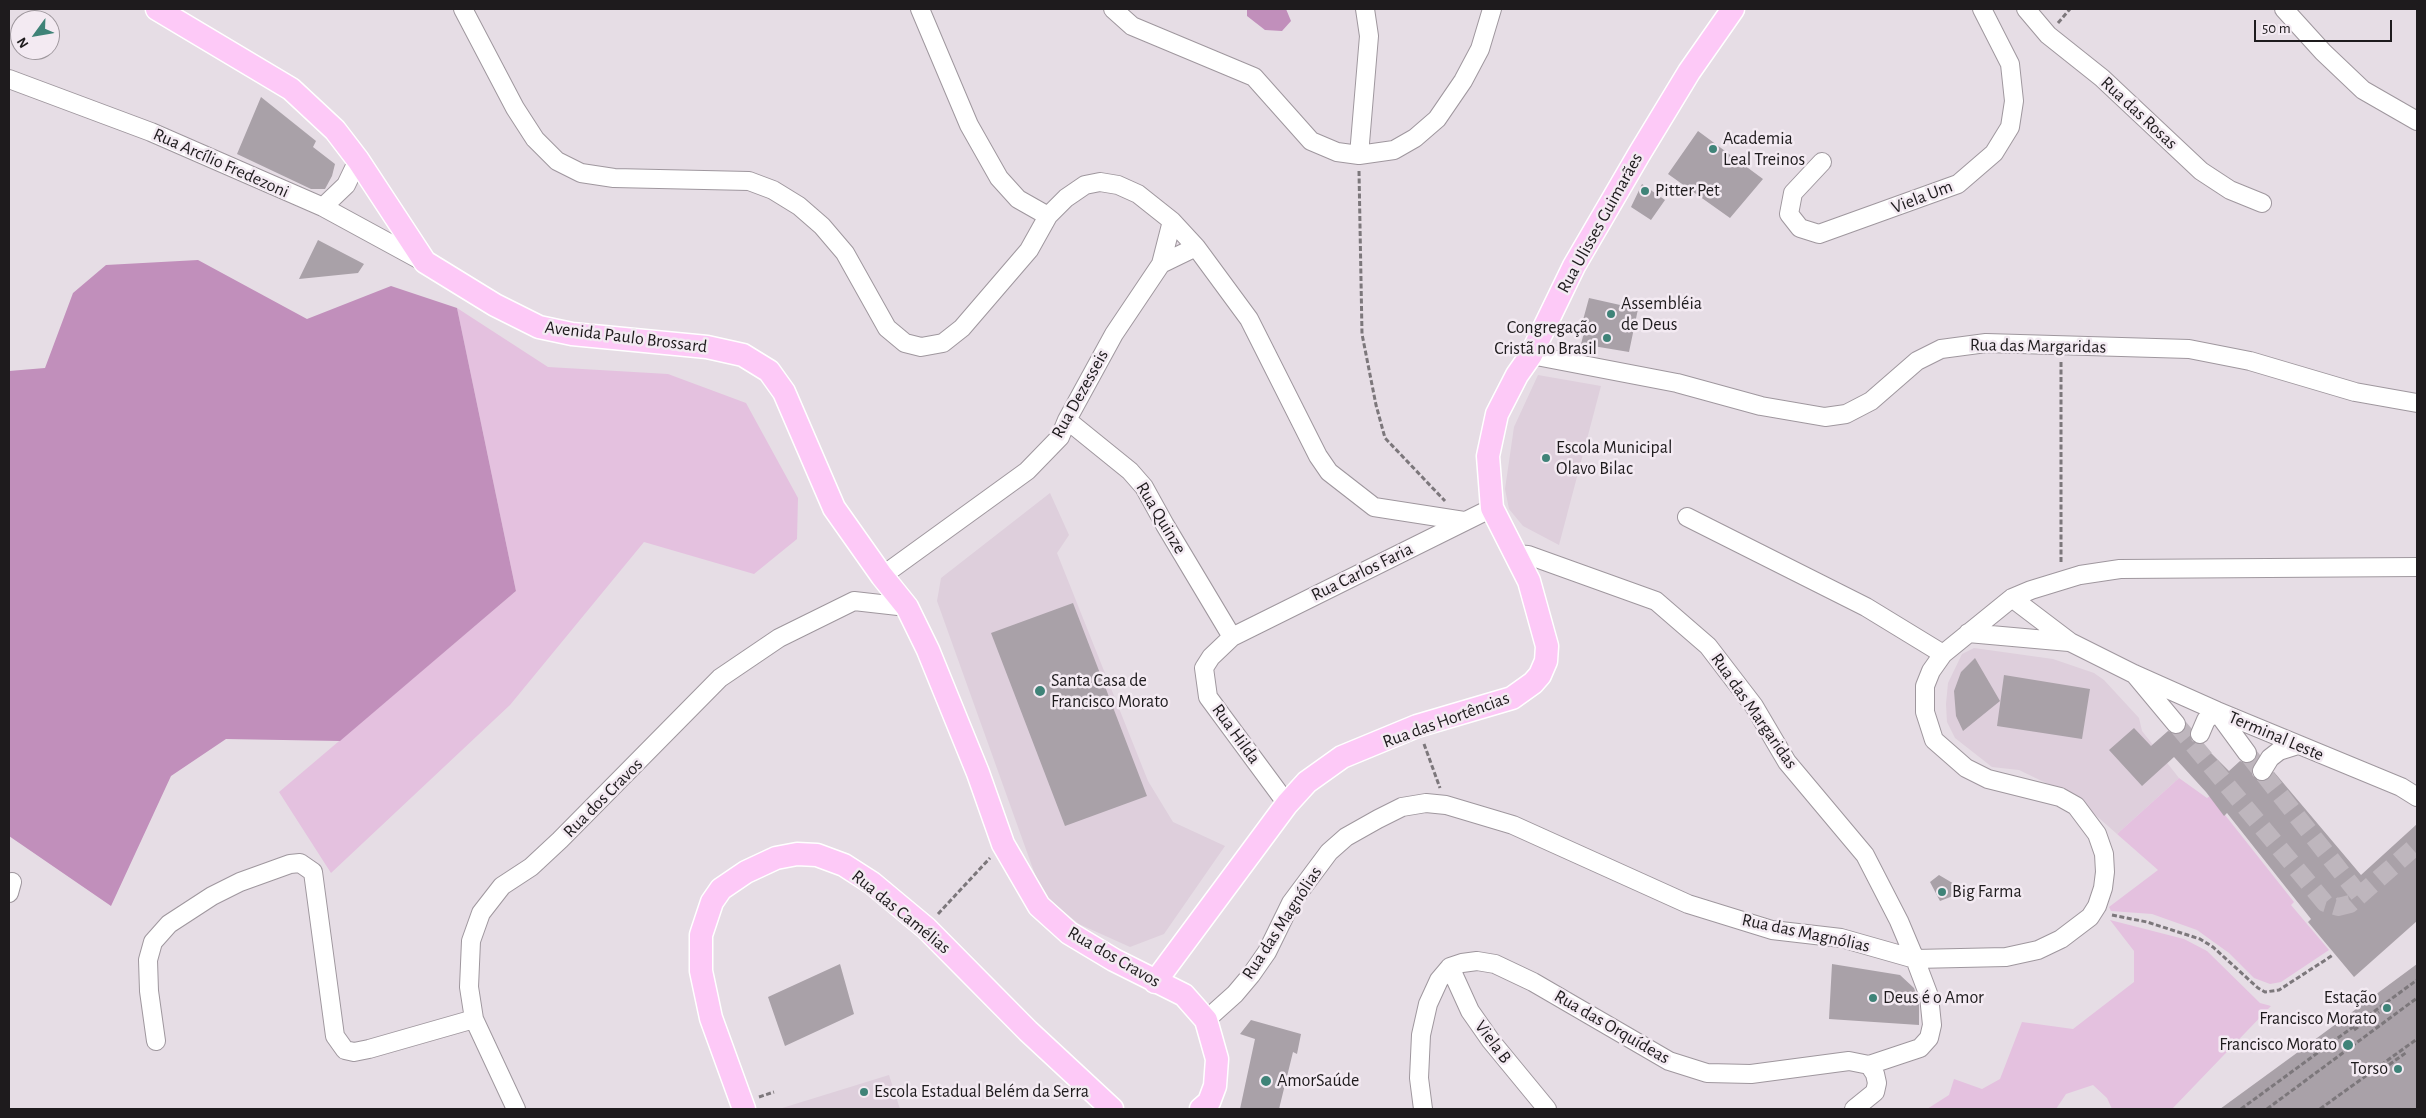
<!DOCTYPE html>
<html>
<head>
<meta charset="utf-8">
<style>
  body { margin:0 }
  #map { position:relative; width:2426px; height:1118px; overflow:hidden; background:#e6dde5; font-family:"Alegreya Sans",sans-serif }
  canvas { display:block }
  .frame { position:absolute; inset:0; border:10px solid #1e1b1d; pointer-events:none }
  .north { position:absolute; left:10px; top:10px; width:50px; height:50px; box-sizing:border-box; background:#f3eaf2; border:1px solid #9e979d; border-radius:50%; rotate:238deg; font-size:14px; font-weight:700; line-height:20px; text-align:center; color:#1e1b1d }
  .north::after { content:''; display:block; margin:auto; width:18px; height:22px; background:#3f8378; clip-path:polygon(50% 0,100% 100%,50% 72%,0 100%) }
  .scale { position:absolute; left:2254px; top:20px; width:138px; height:22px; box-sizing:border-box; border:2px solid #1e1b1d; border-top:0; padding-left:6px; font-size:15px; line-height:18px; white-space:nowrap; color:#1e1b1d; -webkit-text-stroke:4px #f3eaf2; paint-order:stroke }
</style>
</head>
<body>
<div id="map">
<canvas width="2426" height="1118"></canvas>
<div class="frame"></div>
<div class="north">N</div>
<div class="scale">50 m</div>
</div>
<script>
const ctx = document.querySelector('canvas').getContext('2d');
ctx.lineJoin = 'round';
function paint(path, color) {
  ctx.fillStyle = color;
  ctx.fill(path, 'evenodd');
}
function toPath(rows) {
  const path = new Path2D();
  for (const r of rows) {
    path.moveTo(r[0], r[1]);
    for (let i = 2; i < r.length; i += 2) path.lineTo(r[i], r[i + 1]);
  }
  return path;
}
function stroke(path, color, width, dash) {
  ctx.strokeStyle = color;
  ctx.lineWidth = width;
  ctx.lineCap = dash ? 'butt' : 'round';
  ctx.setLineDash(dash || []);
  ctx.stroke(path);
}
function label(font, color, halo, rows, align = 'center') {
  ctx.font = font + ' "Alegreya Sans",sans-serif';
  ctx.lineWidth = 5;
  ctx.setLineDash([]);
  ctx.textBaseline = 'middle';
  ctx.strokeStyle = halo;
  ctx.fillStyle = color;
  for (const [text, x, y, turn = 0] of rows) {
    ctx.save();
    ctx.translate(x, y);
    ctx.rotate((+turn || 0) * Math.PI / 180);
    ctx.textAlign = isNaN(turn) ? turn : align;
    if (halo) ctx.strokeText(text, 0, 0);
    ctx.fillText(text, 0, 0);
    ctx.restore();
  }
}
const built = toPath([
  [1538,375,1601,386,1559,545,1523,526,1509,509,1505,489,1514,427],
  [1050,493,1069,535,1057,553,1148,781,1173,822,1225,846,1164,934,1130,947,1079,924,1042,894,937,601,941,578],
  [1974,648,2053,659,2094,673,2104,680,2139,718,2142,731,2179,778,2117,834,2075,797,2019,770,1992,767,1955,738,1947,722,1946,704,1948,683,1962,654],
  [889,1075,900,1109,779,1109]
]);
const green = toPath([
  [457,308,548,367,668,374,746,403,798,498,797,539,754,574,644,542,510,705,331,873,279,792,516,591],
  [2179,778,2207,798,2210,796,2294,902,2291,905,2329,950,2281,982,2270,984,2254,978,2229,953,2197,930,2152,914,2111,911,2109,907,2158,870,2117,834],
  [2110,920,2184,939,2207,951,2260,1003,2271,1006,2172,1109,2112,1109,2107,1098,2093,1085,2066,1094,2056,1109,1927,1109,1949,1095,1954,1079,1982,1089,2000,1079,2022,1022,2073,1029,2134,982,2134,951]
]);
const forest = toPath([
  [1247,9,1286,9,1291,21,1282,31,1265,30,1247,16],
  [198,260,307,319,391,286,457,308,516,591,340,741,226,739,171,776,111,906,9,836,9,371,45,368,73,293,106,265]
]);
const building = toPath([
  [261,97,316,141,313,147,335,164,332,176,325,189,311,189,237,154],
  [1698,131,1763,179,1730,218,1668,174],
  [1642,184,1665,200,1651,220,1631,207],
  [318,240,364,264,358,273,299,279],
  [1589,298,1638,309,1629,352,1581,344,1587,321,1583,320],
  [1073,603,1147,796,1065,826,991,633],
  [1975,658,2000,701,1963,731,1956,716,1954,691,1961,672],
  [2004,675,2090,689,2082,739,1997,726],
  [2186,726,2190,731,2192,741,2202,744,2229,771,2240,761,2248,764,2253,762,2257,754,2259,756,2251,770,2253,776,2262,782,2267,780,2274,772,2361,875,2417,824,2417,921,2354,977,2308,922,2311,919,2227,813,2224,816,2206,792,2174,757,2142,786,2109,750,2134,728,2151,746,2168,731,2178,734,2183,732],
  [1939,875,1966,891,1940,901,1930,882],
  [840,964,854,1014,785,1046,768,997],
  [1832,964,1900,975,1914,988,1919,1003,1919,1025,1829,1019],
  [2417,964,2417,1109,2220,1109,2294,1055],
  [1251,1020,1301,1034,1297,1054,1293,1052,1279,1109,1240,1109,1255,1039,1240,1034]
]);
const minorTunnel = toPath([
  [2176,724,2325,903,2338,907,2350,904,2417,845],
  [2247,753,2360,896]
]);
const path = toPath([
  [2058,23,2070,9],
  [1359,171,1362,334,1376,405,1385,438,1445,501],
  [2061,362,2061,563],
  [1424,744,1440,788],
  [938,914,990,858],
  [2112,915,2147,922,2200,939,2213,947,2258,988,2265,992,2279,990,2333,955],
  [2354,1030,2379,1012],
  [2383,1069,2407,1052],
  [759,1097,774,1092],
  [2241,1109,2417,980],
  [2267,1109,2417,998],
  [2320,1109,2417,1039]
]);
const minor = toPath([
  [463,9,515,108,535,139,557,161,581,173,614,178,749,181,773,190,799,206,822,226,845,253,887,328,905,343,921,347,943,343,962,328,1029,250,1048,216,1066,198,1085,185,1100,182,1118,185,1138,194,1172,221,1196,247,1249,319,1318,456,1329,472,1374,507,1464,521],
  [920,9,969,125,999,178,1018,199,1048,216],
  [1113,9,1132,26,1254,77,1311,141,1337,152,1359,155,1394,150,1415,138,1437,119,1463,81,1480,49,1492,9],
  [2026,9,2048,35,2102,78,2201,171,2230,190,2262,203],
  [2284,9,2323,52,2363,90,2417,121],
  [9,79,151,132,323,207,424,262],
  [1359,155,1369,36,1365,9],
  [1822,162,1793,193,1789,214,1800,228,1819,234,1958,184,1994,153,2010,127,2014,101,2010,64,1982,9],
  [323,207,346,185,358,160],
  [1172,221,1161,264,1196,247],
  [1531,355,1677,383,1761,406,1825,417,1846,414,1871,401,1917,361,1941,349,1986,343,2189,349,2250,361,2355,392,2417,403],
  [1067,420,1130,471,1144,487,1165,525,1232,637],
  [1687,517,1866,607,1943,654],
  [882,576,1027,471,1060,437,1067,420,1114,334,1161,264],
  [2012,598,2070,642,2134,674,2217,711,2401,787,2417,797],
  [1968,633,2069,642],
  [2136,676,2176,724],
  [2217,712,2247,753],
  [2200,734,2206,720,2217,711],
  [2262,771,2270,758,2279,751,2298,745],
  [1287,804,1208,697,1204,668,1211,657,1232,637,1492,508],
  [9,893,12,882],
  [1450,967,1470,1011,1491,1041,1547,1109],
  [1206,1020,1235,994,1251,975,1267,952,1291,903,1329,852,1346,837,1378,819,1402,807,1426,803,1446,805,1513,825,1688,904,1772,930,1841,938,1915,959,2006,957,2038,950,2061,939,2090,917,2097,906,2103,888,2105,872,2104,854,2097,834,2076,806,2060,797,1988,779,1966,768,1934,740,1925,712,1925,686,1931,671,1943,654,2012,598,2031,590,2080,575,2120,569,2417,567],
  [156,1041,149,991,148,960,153,942,169,924,212,896,240,882,290,864,300,863,313,872,335,1036,345,1050,354,1052,369,1049,474,1019],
  [516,1109,474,1019,469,987,471,941,481,913,502,886,531,867,560,840,720,678,779,638,854,601,907,607],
  [1423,1109,1419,1078,1421,1035,1428,1004,1439,980,1450,967,1462,963,1477,961,1495,964,1533,982,1669,1061,1707,1073,1751,1074,1849,1061,1869,1065,1920,1048,1929,1038,1932,1025,1929,996,1915,959,1899,921,1865,855,1787,762,1754,706,1708,646,1656,601,1528,555,1515,554],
  [1854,1109,1875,1092,1877,1083,1875,1074,1869,1065]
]);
const major = toPath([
  [157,9,291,89,335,130,358,160,425,262,495,305,539,327,572,334,707,347,743,355,769,371,784,392,834,508,882,576,907,607,928,650,978,773,1003,844,1039,906,1069,933,1114,960,1184,995,1206,1020,1217,1059,1215,1086,1209,1102,1201,1109],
  [1155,982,1287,804,1307,782,1342,757,1417,726,1512,698,1533,683,1540,675,1546,661,1547,646,1529,581,1492,508,1488,456,1497,414,1517,375,1531,355,1574,266,1638,156,1689,72,1733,9],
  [744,1109,711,1018,701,971,701,935,712,902,721,889,746,872,776,858,797,854,817,855,844,865,872,883,926,928,1028,1031,1112,1109]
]);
const markers = [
  [1713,149,5,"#3f8378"],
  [1645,191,5,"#3f8378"],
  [1611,314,5,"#3f8378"],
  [1607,338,5,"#3f8378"],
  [1546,458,5,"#3f8378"],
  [1040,691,6,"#3f8378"],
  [1942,892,5,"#3f8378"],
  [1873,998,5,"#3f8378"],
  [2387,1008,5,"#3f8378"],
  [2348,1045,6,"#3f8378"],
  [2398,1069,5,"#3f8378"],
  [1266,1081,6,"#3f8378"],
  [864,1092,5,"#3f8378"]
];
const streetNames = [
  ["Rua das Rosas",2139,113,43],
  ["Rua Arcílio Fredezoni",221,163,24],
  ["Viela Um",1922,197,-21],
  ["Rua Ulisses Guimarães",1600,223,-61],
  ["Avenida Paulo Brossard",626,337,7],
  ["Rua das Margaridas",2038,346,1],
  ["Rua Dezesseis",1080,394,-61],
  ["Rua Quinze",1161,518,59],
  ["Rua Carlos Faria",1362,572,-26],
  ["Rua das Margaridas",1754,711,55],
  ["Rua das Hortências",1446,720,-20],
  ["Rua Hilda",1236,734,54],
  ["Terminal Leste",2276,736,23],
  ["Rua dos Cravos",603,798,-45],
  ["Rua das Camélias",901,912,39],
  ["Rua das Magnólias",1282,923,-57],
  ["Rua das Magnólias",1806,933,12],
  ["Rua dos Cravos",1114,957,30],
  ["Rua das Orquídeas",1612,1027,30],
  ["Viela B",1493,1042,53]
];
const poiNames = [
  ["Academia",1723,139],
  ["Leal Treinos",1723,160],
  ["Pitter Pet",1655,191],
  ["Assembléia",1621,304],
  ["de Deus",1621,325],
  ["Congregação",1597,328,"right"],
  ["Cristã no Brasil",1597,349,"right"],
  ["Escola Municipal",1556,448],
  ["Olavo Bilac",1556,469],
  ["Santa Casa de",1051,681],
  ["Francisco Morato",1051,702],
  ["Big Farma",1952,892],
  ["Deus é o Amor",1883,998],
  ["Estação",2377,998,"right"],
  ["Francisco Morato",2377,1019,"right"],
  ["Francisco Morato",2337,1045,"right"],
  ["Torso",2388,1069,"right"],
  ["AmorSaúde",1277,1081],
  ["Escola Estadual Belém da Serra",874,1092]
];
paint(built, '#decfdc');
paint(green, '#e4c1df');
paint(forest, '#c18fbb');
paint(building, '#a9a1a8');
stroke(minorTunnel, '#beb6bd', 18, [18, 9]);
stroke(minor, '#9f979e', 20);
stroke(major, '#fff', 25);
stroke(path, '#7c777b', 3, [5, 2.5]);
stroke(minor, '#fff', 18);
stroke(major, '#fdc9f7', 22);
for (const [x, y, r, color] of markers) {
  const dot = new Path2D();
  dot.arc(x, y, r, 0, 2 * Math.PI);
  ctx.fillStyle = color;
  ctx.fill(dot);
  stroke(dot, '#f3eaf2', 2);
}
label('18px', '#1e1b1d', '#f3eaf2', streetNames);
label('18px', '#1e1b1d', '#f3eaf2', poiNames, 'left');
</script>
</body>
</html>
